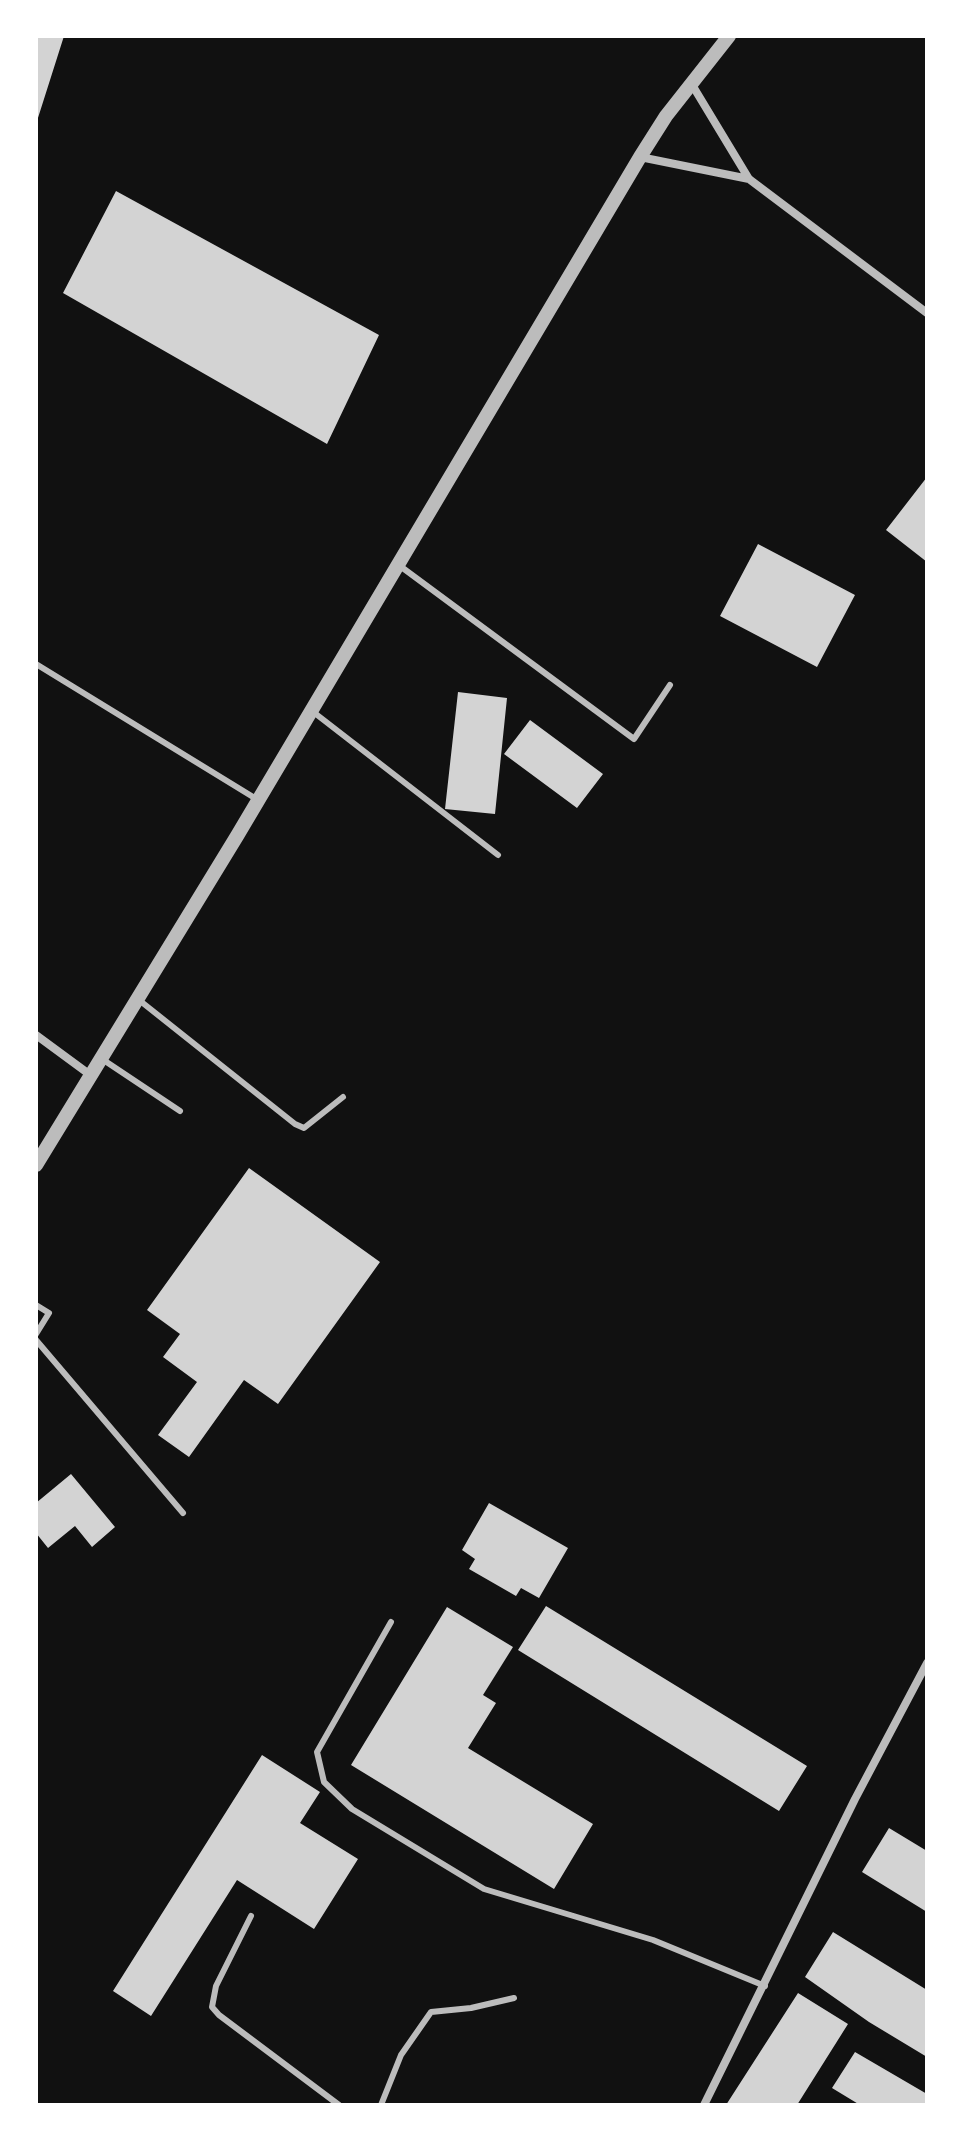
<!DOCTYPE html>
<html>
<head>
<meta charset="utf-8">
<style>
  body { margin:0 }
  #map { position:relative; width:963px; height:2141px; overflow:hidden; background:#111; font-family:Karla,sans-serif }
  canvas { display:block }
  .frame { position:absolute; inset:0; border:38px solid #fff; pointer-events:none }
</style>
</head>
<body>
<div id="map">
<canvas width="963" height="2141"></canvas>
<div class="frame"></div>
</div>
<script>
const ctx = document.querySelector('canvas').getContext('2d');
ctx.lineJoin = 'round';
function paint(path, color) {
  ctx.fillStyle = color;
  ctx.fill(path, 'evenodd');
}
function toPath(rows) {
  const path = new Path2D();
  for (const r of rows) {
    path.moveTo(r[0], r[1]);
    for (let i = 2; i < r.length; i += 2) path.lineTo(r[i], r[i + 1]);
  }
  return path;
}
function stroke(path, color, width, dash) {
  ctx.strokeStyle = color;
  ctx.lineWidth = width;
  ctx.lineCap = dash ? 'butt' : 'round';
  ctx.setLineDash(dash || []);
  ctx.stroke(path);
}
const building = toPath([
  [36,36,64,36,37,121,36,120],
  [116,191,379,335,327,444,63,293],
  [927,477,927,562,886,530],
  [758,544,855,595,817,667,720,616],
  [458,692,507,698,495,814,445,809],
  [530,720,603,774,577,808,504,754],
  [249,1168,380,1262,278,1404,244,1380,189,1457,158,1435,197,1382,163,1357,180,1334,147,1310],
  [71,1474,115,1527,92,1547,75,1526,48,1548,36,1533,36,1503],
  [489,1503,568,1548,539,1598,521,1588,516,1596,469,1569,475,1559,462,1550],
  [546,1606,807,1766,779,1811,518,1650],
  [447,1607,513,1647,483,1695,496,1703,468,1748,593,1824,554,1889,351,1765],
  [262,1755,320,1792,300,1823,358,1859,314,1929,237,1880,151,2016,113,1991],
  [889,1828,927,1851,927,1912,862,1872],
  [833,1932,927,1990,927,2057,869,2022,805,1977],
  [798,1993,848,2024,797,2105,726,2105],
  [855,2052,927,2094,927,2105,860,2105,832,2088]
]);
const service = toPath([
  [400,566,634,739,670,685],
  [36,664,258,800],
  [312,711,498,855],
  [139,1000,295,1124,304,1128,343,1097],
  [102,1059,180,1111],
  [36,1305,49,1313,36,1334],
  [36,1340,183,1513],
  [391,1622,317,1752,324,1782,352,1809,484,1889,653,1940,765,1986],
  [251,1916,216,1986,212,2007,219,2015,339,2105],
  [381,2105,401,2055,431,2012,471,2008,514,1998]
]);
const minor = toPath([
  [691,83,749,179,927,313],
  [640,157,749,179],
  [36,1035,89,1074],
  [704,2105,855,1799,927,1663]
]);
const tertiary = toPath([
  [36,1165,237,836,640,157,666,116,729,36]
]);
paint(building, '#d3d3d3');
stroke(service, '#bcbcbc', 6);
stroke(minor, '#bcbcbc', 8);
stroke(tertiary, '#bcbcbc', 14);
</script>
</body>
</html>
